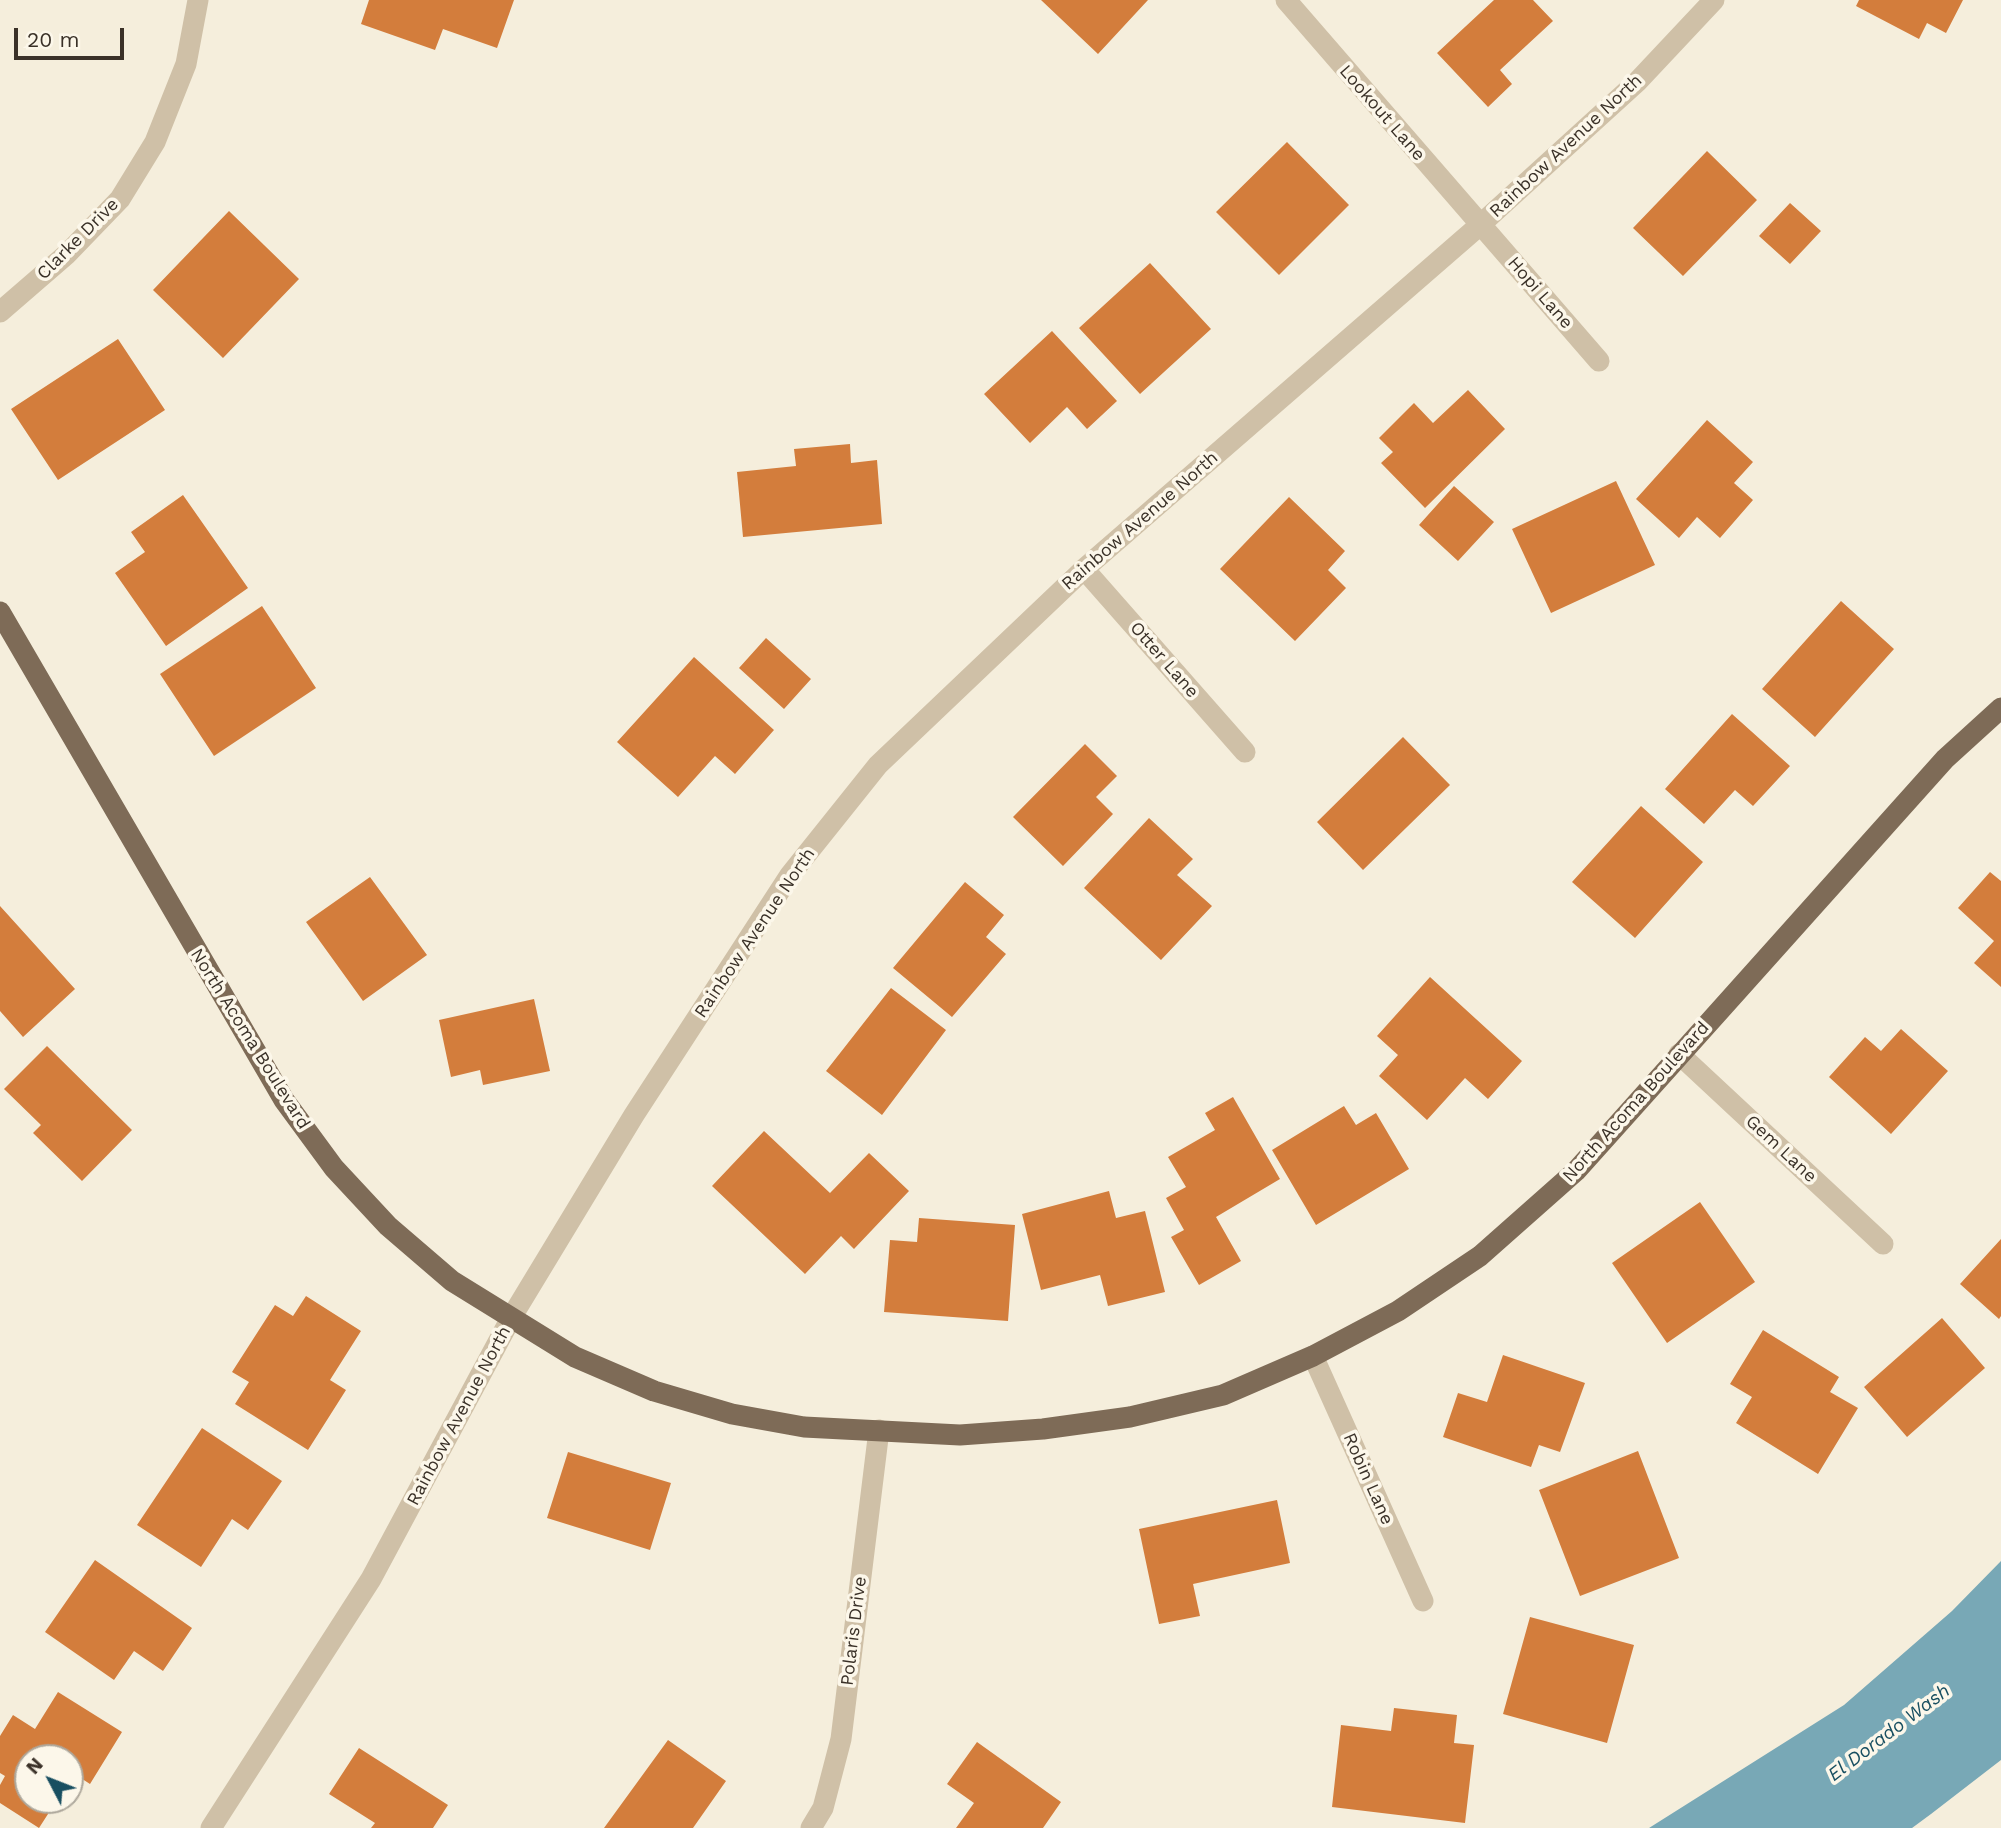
<!DOCTYPE html>
<html>
<head>
<meta charset="utf-8">
<style>
  body { margin:0 }
  #map { position:relative; width:2001px; height:1828px; overflow:hidden; background:#f5eedc; font-family:"Work Sans",sans-serif }
  canvas { display:block }
  .north { position:absolute; left:14px; top:1744px; width:70px; height:70px; box-sizing:border-box; background:#fcf7ea; border:2px solid #aea89c; border-radius:50%; rotate:312deg; font-size:19px; font-weight:700; line-height:28px; text-align:center; color:#3a3128 }
  .north::after { content:''; display:block; margin:auto; width:24px; height:32px; background:#184f61; clip-path:polygon(50% 0,100% 100%,50% 72%,0 100%) }
  .scale { position:absolute; left:14px; top:28px; width:110px; height:32px; box-sizing:border-box; border:4px solid #3a3128; border-top:0; padding-left:9px; font-size:21px; line-height:24px; white-space:nowrap; color:#3a3128; -webkit-text-stroke:5px #fcf7ea; paint-order:stroke }
</style>
</head>
<body>
<div id="map">
<canvas width="2001" height="1828"></canvas>
<div class="north">N</div>
<div class="scale">20 m</div>
</div>
<script>
const ctx = document.querySelector('canvas').getContext('2d');
ctx.lineJoin = 'round';
function paint(path, color) {
  ctx.fillStyle = color;
  ctx.fill(path, 'evenodd');
}
function toPath(rows) {
  const path = new Path2D();
  for (const r of rows) {
    path.moveTo(r[0], r[1]);
    for (let i = 2; i < r.length; i += 2) path.lineTo(r[i], r[i + 1]);
  }
  return path;
}
function stroke(path, color, width, dash) {
  ctx.strokeStyle = color;
  ctx.lineWidth = width;
  ctx.lineCap = dash ? 'butt' : 'round';
  ctx.setLineDash(dash || []);
  ctx.stroke(path);
}
function label(font, color, halo, rows, align = 'center') {
  ctx.font = font + ' "Work Sans",sans-serif';
  ctx.lineWidth = 7;
  ctx.setLineDash([]);
  ctx.textBaseline = 'middle';
  ctx.strokeStyle = halo;
  ctx.fillStyle = color;
  for (const [text, x, y, turn = 0] of rows) {
    ctx.save();
    ctx.translate(x, y);
    ctx.rotate((+turn || 0) * Math.PI / 180);
    ctx.textAlign = isNaN(turn) ? turn : align;
    if (halo) ctx.strokeText(text, 0, 0);
    ctx.fillText(text, 0, 0);
    ctx.restore();
  }
}
const water = toPath([
  [2001,1561,2001,1760,1931,1814,1912,1828,1649,1828,1844,1705,1952,1611]
]);
const building = toPath([
  [369,0,514,0,497,48,443,29,435,50,361,24],
  [1041,0,1148,0,1098,54],
  [1494,0,1533,0,1553,21,1500,70,1512,84,1488,107,1437,53],
  [1859,0,1963,0,1946,33,1927,23,1919,39,1856,6],
  [1287,142,1349,205,1279,275,1216,212],
  [1707,151,1757,200,1683,276,1633,228],
  [1790,203,1821,231,1790,264,1759,236],
  [229,211,299,279,223,358,153,290],
  [1150,263,1211,329,1140,394,1079,328],
  [1052,331,1117,401,1087,429,1067,407,1030,443,984,394],
  [118,339,165,410,58,480,11,409],
  [1468,390,1505,429,1425,508,1381,463,1393,452,1379,438,1414,403,1433,423],
  [1707,420,1753,462,1734,483,1753,500,1720,538,1697,517,1679,538,1636,499],
  [850,444,851,463,877,460,882,524,743,537,737,472,796,466,794,449],
  [1616,481,1655,565,1551,613,1512,529],
  [1454,486,1494,522,1458,561,1419,525],
  [183,495,248,588,166,646,115,573,145,552,131,532],
  [1289,497,1345,551,1328,570,1346,588,1295,641,1220,569],
  [1841,601,1894,649,1815,737,1762,689],
  [262,606,316,688,214,756,160,674],
  [766,638,811,679,784,709,739,668],
  [694,657,774,730,735,774,715,756,678,797,617,742],
  [1732,714,1790,766,1753,806,1735,790,1704,824,1665,789],
  [1403,737,1450,785,1363,870,1317,822],
  [1085,744,1117,776,1096,797,1113,814,1063,866,1013,817],
  [1641,806,1703,862,1635,938,1572,882],
  [1149,818,1193,859,1177,875,1212,906,1161,960,1084,888],
  [1990,872,2001,881,2001,987,1974,963,1994,941,1958,908],
  [370,877,427,955,363,1001,306,922],
  [965,882,1004,915,986,937,1006,954,952,1017,893,968],
  [0,906,75,989,23,1037,0,1011],
  [1430,977,1522,1061,1488,1099,1465,1078,1427,1120,1379,1076,1398,1055,1377,1036],
  [891,988,946,1030,882,1115,826,1071],
  [534,999,550,1071,483,1085,480,1070,451,1077,439,1020],
  [1901,1029,1948,1071,1891,1134,1829,1077,1865,1037,1881,1051],
  [47,1046,132,1130,82,1181,33,1133,41,1125,4,1089],
  [1233,1097,1280,1179,1216,1217,1241,1261,1199,1285,1171,1237,1184,1230,1166,1198,1186,1187,1168,1157,1215,1130,1205,1113],
  [1344,1106,1356,1125,1376,1113,1409,1169,1316,1225,1272,1150],
  [764,1131,830,1193,869,1153,909,1191,854,1249,841,1236,805,1274,712,1186],
  [1109,1191,1116,1218,1145,1211,1165,1292,1108,1306,1100,1275,1041,1290,1022,1214],
  [1700,1202,1755,1282,1667,1343,1612,1263],
  [919,1218,1015,1225,1008,1321,884,1312,890,1240,917,1242],
  [2001,1239,2001,1316,1999,1319,1960,1284],
  [306,1296,361,1331,330,1380,346,1390,308,1450,235,1404,249,1382,232,1372,275,1305,293,1316],
  [1942,1318,1985,1368,1907,1437,1864,1387],
  [1763,1330,1839,1377,1830,1392,1858,1408,1818,1474,1736,1423,1752,1397,1730,1384],
  [1503,1355,1585,1383,1560,1452,1539,1445,1531,1467,1443,1437,1458,1393,1487,1402],
  [202,1428,282,1481,248,1530,232,1519,201,1567,137,1525],
  [1638,1451,1679,1558,1580,1596,1539,1490],
  [568,1452,671,1483,650,1550,547,1518],
  [1277,1500,1290,1563,1193,1584,1200,1616,1159,1624,1139,1529],
  [95,1560,192,1628,163,1671,134,1651,114,1680,45,1632],
  [1530,1617,1634,1645,1607,1743,1503,1714],
  [58,1692,122,1732,90,1784,73,1773,70,1779,70,1758,28,1758,28,1800,57,1800,39,1828,0,1803,0,1785,5,1776,0,1773,0,1736,13,1715,35,1729],
  [1394,1708,1457,1715,1454,1743,1474,1745,1465,1823,1332,1807,1341,1725,1391,1731],
  [668,1740,726,1781,693,1828,604,1828],
  [977,1742,1061,1802,1043,1828,956,1828,974,1803,947,1784],
  [359,1748,448,1805,433,1828,371,1828,375,1823,329,1794]
]);
const minor = toPath([
  [1286,0,1599,361],
  [0,312,67,254,120,199,155,142,186,64,198,0],
  [1084,569,1245,752],
  [1679,1054,1883,1244],
  [1313,1356,1423,1601],
  [211,1828,371,1579,511,1318,634,1115,790,875,878,765,1084,569,1480,225,1637,82,1714,0],
  [811,1828,823,1808,841,1739,879,1430]
]);
const major = toPath([
  [0,612,284,1100,334,1168,388,1226,452,1281,575,1357,654,1391,732,1414,804,1427,960,1435,1043,1429,1130,1417,1223,1395,1313,1356,1398,1311,1480,1256,1576,1171,1945,759,2001,708]
]);
const streetNames = [
  ["Lookout Lane",1382,113,49],
  ["Rainbow Avenue North",1566,146,-43],
  ["Clarke Drive",78,239,-45],
  ["Hopi Lane",1540,293,49],
  ["Rainbow Avenue North",1140,521,-41],
  ["Otter Lane",1164,660,49],
  ["Rainbow Avenue North",755,933,-56],
  ["North Acoma Boulevard",250,1039,58],
  ["North Acoma Boulevard",1636,1102,-48],
  ["Gem Lane",1781,1149,43],
  ["Rainbow Avenue North",459,1416,-62],
  ["Robin Lane",1368,1479,66],
  ["Polaris Drive",854,1631,-83]
];
const waterNames = [
  ["El Dorado Wash",1889,1733,-37]
];
paint(water, '#78a8b6');
paint(building, '#d37d3c');
stroke(minor, '#cfc0a7', 21);
stroke(major, '#7e6b57', 21);
label('18px', '#3a3128', '#fcf7ea', streetNames);
label('italic 19px', '#184f61', '#fcf7ea', waterNames);
</script>
</body>
</html>
